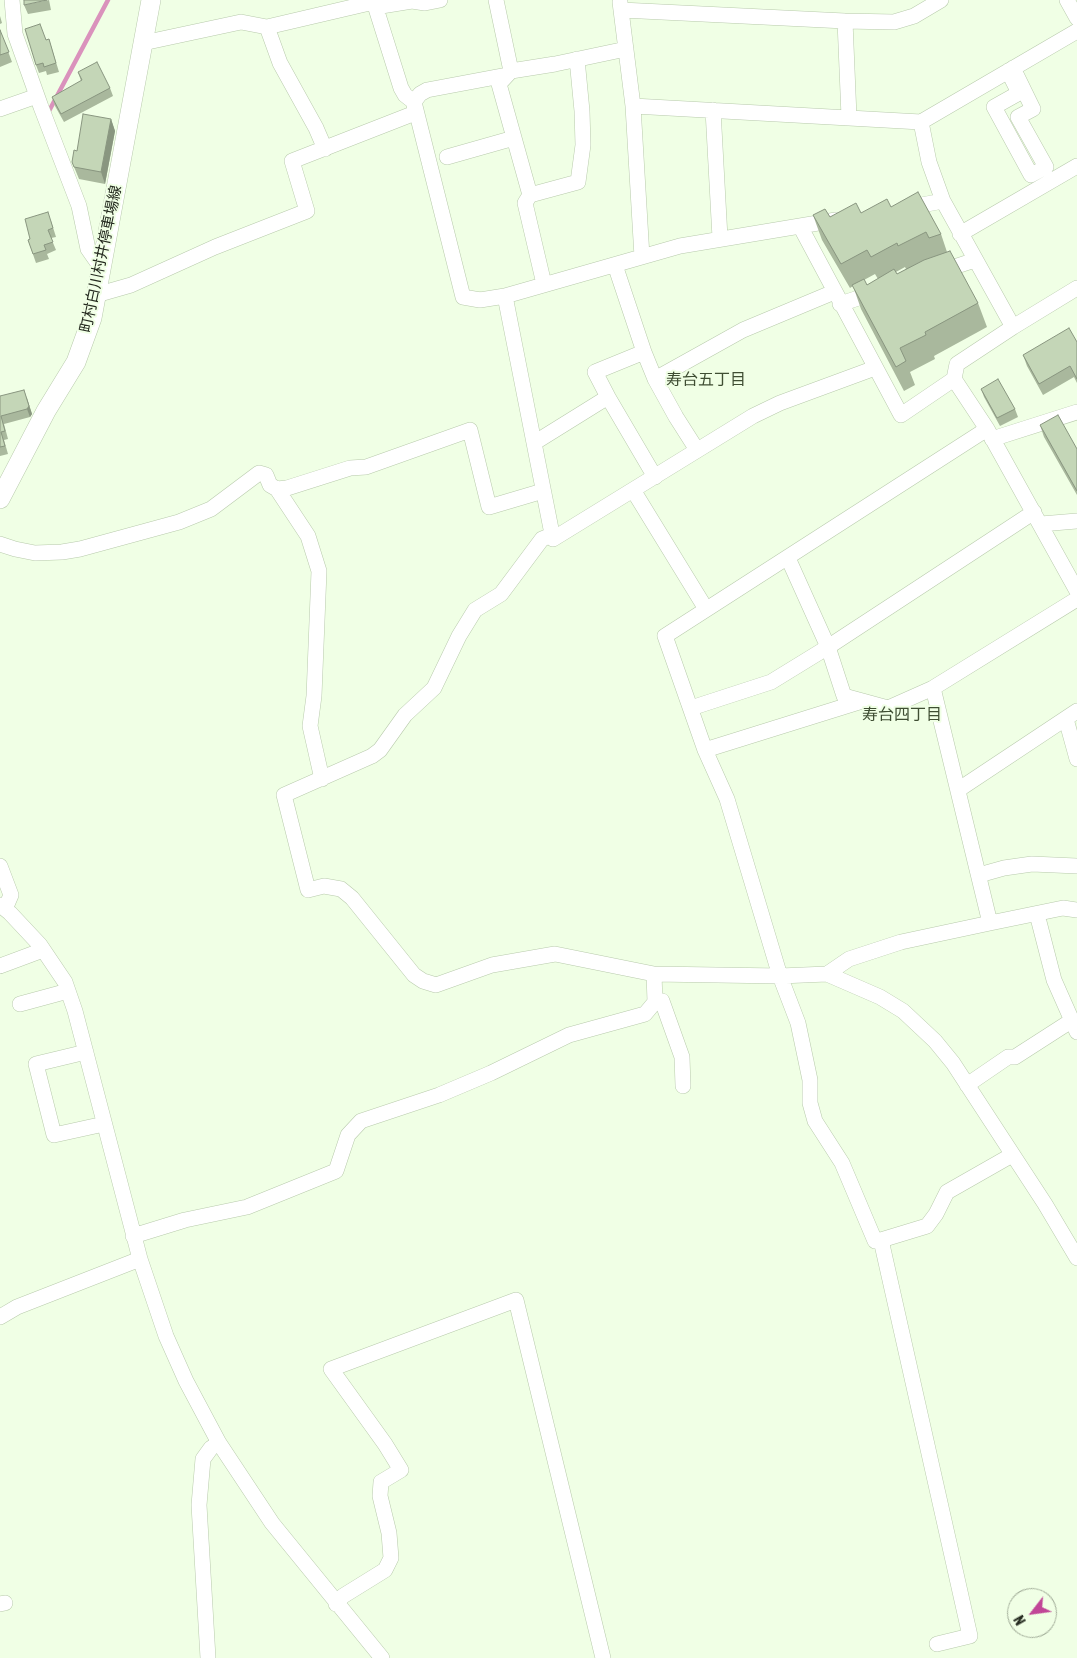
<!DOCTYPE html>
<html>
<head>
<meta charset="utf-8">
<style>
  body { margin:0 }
  #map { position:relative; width:1077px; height:1658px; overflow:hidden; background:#f0ffe5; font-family:"Asap Condensed",sans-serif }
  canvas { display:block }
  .north { position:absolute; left:1007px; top:1588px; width:50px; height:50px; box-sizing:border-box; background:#f0ffe5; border:1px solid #9faa96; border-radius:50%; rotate:240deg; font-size:14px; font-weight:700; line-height:20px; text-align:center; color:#252b20 }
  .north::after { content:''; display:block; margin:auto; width:18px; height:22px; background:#c14697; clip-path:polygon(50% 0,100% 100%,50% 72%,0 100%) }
</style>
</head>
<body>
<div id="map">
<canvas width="1077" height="1658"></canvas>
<div class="north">N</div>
</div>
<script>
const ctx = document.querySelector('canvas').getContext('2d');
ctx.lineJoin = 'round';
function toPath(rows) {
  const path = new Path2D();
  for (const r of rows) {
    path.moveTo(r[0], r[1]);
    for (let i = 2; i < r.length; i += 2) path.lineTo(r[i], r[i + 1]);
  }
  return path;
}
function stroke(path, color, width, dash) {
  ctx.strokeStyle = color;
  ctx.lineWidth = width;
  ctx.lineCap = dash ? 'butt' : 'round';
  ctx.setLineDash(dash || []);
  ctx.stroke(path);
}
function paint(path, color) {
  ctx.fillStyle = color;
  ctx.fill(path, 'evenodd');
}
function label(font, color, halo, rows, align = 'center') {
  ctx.font = font + ' "Asap Condensed","Noto Sans JP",sans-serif';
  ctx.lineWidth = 4;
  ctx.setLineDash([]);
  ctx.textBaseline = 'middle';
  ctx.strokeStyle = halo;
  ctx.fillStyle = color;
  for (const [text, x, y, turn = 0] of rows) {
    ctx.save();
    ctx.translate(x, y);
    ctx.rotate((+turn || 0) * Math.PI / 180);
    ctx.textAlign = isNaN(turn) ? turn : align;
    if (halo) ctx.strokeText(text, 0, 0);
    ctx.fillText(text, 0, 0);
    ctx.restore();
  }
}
const stream = toPath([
  [49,111,108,0]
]);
const minor = toPath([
  [12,0,15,34,41,107,79,206,88,249,102,269],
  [496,0,511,71],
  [1067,0,1077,18],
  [620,2,633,106,642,257],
  [375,7,412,1,425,3,440,0],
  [621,10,845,21,894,22,914,16,941,0],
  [845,21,849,117],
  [267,27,280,63,316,128,325,149],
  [143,43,241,22,267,27,374,2,401,88,405,95,414,102,463,297,480,300,505,296,680,246,836,220],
  [1008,71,1019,93,994,107,1031,175,1046,167,1018,117,1033,109,1013,68],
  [633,106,921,122,1077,31],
  [0,109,37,96],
  [713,110,720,238],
  [921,122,929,162,943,201,1013,327],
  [447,157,514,138],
  [530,195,578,182,583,145,582,111,577,59],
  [905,208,943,201],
  [800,226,901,415,954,379,957,364,1013,327,1077,288],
  [960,234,1077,166],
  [615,265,644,352,655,379,676,417,697,450],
  [939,272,975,260],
  [544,284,525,203,530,195,499,84,511,71,555,64,626,49],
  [96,295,131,285,215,247,307,211,292,161,415,113,414,102,420,94,427,90,507,75],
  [505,296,553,539,753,416,780,403,875,368],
  [840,304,877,292],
  [655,379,743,330,834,292],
  [954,379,987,429,1077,591],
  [608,397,655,477],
  [992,439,1077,412],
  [534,443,608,397,595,372,644,352],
  [277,489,308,536,319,571,314,696,310,726,322,779],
  [633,490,706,609],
  [1041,524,1077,521],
  [552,535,542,539,501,594,475,610,459,636,434,688,405,715,380,750,372,756,284,795,308,890,324,886,341,889,352,898,414,975,423,981,436,985,492,965,555,954,654,974,780,976,827,974,880,997,903,1011,935,1041,953,1063,1045,1204,1077,1258],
  [0,544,15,549,35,553,62,552,80,549,179,522,211,509,259,473,266,475,270,485,277,489,287,488,350,468,366,467,470,430,489,507,543,491],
  [788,558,828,647,844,696,888,708,933,688,1077,599],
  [691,708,771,682,828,647,1034,512],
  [1066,719,1077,759],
  [705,750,862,701],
  [958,790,1077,711],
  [0,866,11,895,5,909],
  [979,875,1004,868,1032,864,1077,866],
  [0,905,10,913,40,945,65,982,75,1011,140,1259,166,1336,186,1381,219,1443,272,1523,382,1658],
  [1037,914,1054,980,1077,1032],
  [990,923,1063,908,1077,910],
  [0,966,43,950],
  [827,974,849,959,901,942,990,923,933,688],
  [655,1002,662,1001,682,1057,683,1086],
  [20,1004,68,991],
  [86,1052,36,1064,54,1135,104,1124],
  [967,1085,1008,1057,1015,1057,1071,1021],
  [133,1236,185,1220,247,1207,336,1171,348,1135,361,1121,439,1095,491,1073,569,1035,645,1014,655,1002,654,974],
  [875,1241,842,1163,815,1121,810,1103,810,1080,798,1023,780,976,727,799,705,750,665,636,987,429],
  [0,1317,17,1307,140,1259],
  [0,1604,5,1603],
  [336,1604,343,1596,385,1570,391,1558,389,1533,380,1496,381,1482,401,1470,385,1444,331,1369,516,1300,603,1658],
  [937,1644,970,1636,881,1240,927,1226,936,1214,947,1192,1012,1155],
  [208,1658,199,1505,203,1459,211,1448,219,1443]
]);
const major = toPath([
  [0,499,46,411,76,362,92,318,151,0]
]);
const wall = toPath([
  [49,0,51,10,28,14,24,5],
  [0,16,2,23,0,24],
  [0,30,12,62,0,67],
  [49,39,59,72,47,75,46,71,39,73,36,65,46,40],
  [78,72,110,88,113,96,64,122,55,106,52,97,81,81],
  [111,119,115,131,105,184,79,179,72,162,77,151],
  [891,207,941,234,947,252,978,303,987,327,934,356,935,359,910,372,915,385,904,391,861,309,853,286,850,288,822,240,813,215,830,217,861,213],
  [905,267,906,269,897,274,896,272],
  [875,274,878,279,867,285,864,280],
  [51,221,56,237,51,238,56,250,47,254,49,259,36,263,28,240,30,239],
  [1077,342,1077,383,1074,377,1043,395,1027,366,1023,355],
  [981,389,1015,409,1018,417,1000,426,984,397],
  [0,396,27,398,32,414,30,417,4,424,8,439,4,440,8,454,0,456],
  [1040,425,1077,449,1077,495,1044,437]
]);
const shadedWall = toPath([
  [111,119,115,131,105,184,101,172],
  [24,390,32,414,30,417,27,409]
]);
const building = toPath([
  [24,0,47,0,24,5,24,0],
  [40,24,46,40,49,39,56,63,44,67,43,63,36,65,25,29,40,24],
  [0,30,9,52,0,55,0,30],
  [97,62,110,88,61,114,52,97,82,80,78,72,97,62],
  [83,114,111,119,101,172,74,167,72,162,74,150,77,151,83,114],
  [918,192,941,234,929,238,926,232,898,246,897,243,871,257,867,250,841,264,813,215,825,209,830,217,856,203,861,213,887,199,891,207,918,192],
  [48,212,53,228,48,230,53,242,44,245,46,250,33,254,28,240,30,239,25,219,48,212],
  [950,251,978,303,925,332,926,335,900,348,906,361,896,367,852,285,864,279,867,285,894,269,897,274,924,260,950,251],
  [1069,328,1077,342,1077,379,1070,366,1039,384,1023,355,1069,328],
  [998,379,1015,409,997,418,981,389,998,379],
  [24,390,29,406,27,409,1,416,5,431,1,432,5,446,0,447,0,396,24,390],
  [1058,415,1077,449,1077,491,1040,425,1058,415]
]);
const streetNames = [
  ["町村白川村井停車場線",101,259,-78]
];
const neighbourhoodNames = [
  ["寿台五丁目",706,380],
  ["寿台四丁目",902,715]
];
stroke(stream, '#da92bc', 4.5);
stroke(minor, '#b8caac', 16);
stroke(major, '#b8caac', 20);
stroke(minor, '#fff', 15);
stroke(major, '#fff', 19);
paint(wall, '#a9b89d');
paint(shadedWall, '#899680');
paint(building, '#c4d6b7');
stroke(building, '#899680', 1);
label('15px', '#252b20', '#f0ffe5', streetNames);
label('16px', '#3f4e33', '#f0ffe5', neighbourhoodNames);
</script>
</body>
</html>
